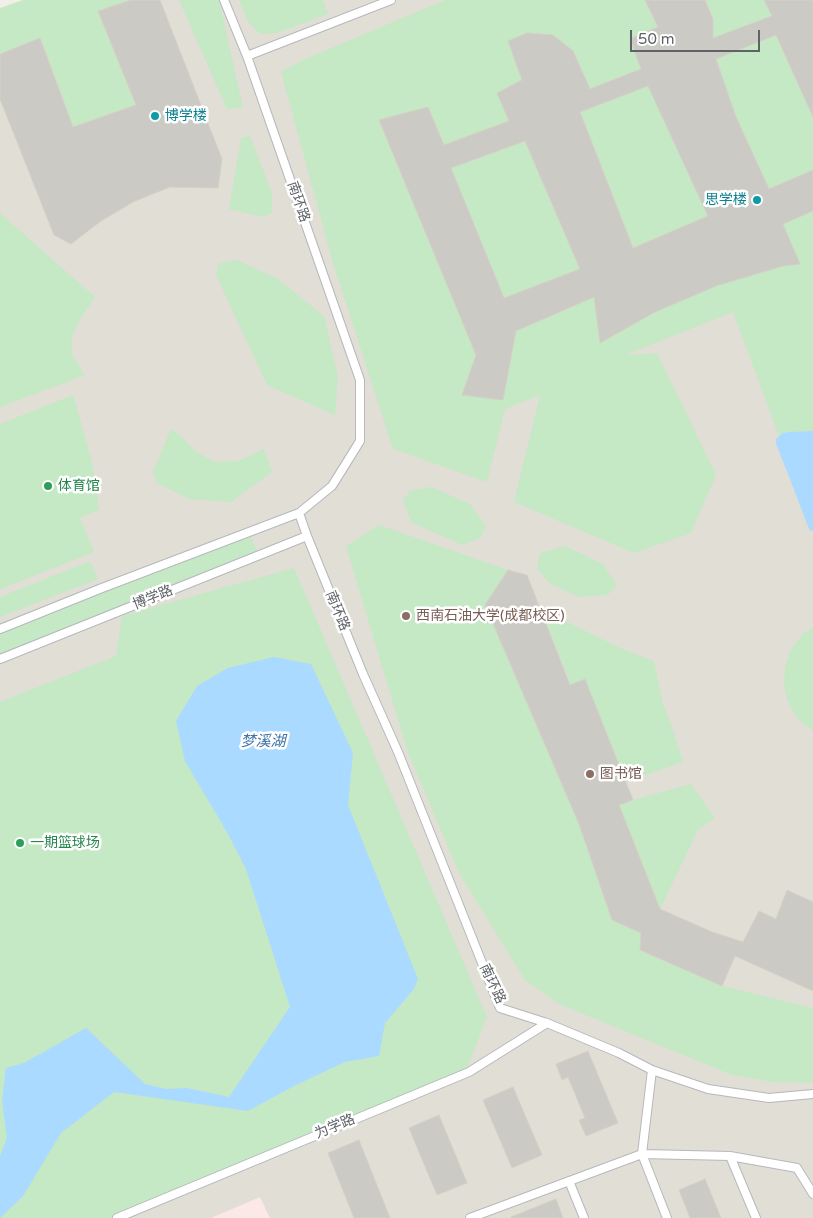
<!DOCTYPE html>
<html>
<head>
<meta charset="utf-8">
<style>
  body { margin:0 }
  #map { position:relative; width:813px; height:1218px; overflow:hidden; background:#f1efe8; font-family:"Varela Round",sans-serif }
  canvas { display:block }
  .scale { position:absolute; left:630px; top:30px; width:130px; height:22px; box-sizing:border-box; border:2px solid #5f6368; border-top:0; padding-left:6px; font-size:15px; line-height:18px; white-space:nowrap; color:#5f6368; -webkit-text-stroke:4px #fff; paint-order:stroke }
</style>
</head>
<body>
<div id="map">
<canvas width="813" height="1218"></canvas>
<div class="scale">50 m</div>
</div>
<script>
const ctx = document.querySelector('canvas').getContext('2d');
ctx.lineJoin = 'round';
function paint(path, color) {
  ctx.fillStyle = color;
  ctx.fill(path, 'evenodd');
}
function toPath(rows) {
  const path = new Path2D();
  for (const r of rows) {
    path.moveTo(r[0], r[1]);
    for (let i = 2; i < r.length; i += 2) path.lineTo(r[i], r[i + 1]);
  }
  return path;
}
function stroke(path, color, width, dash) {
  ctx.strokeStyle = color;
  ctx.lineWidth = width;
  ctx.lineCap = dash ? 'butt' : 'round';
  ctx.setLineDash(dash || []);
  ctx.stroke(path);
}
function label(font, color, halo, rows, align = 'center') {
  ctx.font = font + ' "Varela Round","Noto Sans SC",sans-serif';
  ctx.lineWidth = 5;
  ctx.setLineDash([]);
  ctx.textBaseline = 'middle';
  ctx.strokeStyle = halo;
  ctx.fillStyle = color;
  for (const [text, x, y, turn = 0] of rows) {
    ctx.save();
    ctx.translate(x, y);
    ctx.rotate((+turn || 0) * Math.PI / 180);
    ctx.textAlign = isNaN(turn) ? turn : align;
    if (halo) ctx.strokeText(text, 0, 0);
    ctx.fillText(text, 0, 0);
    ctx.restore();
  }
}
const education = toPath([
  [35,0,813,0,813,1218,0,1218,0,14]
]);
const medical = toPath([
  [260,1197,270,1218,211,1218]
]);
const green = toPath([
  [23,0,131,0,99,11,136,105,73,127,40,38,0,54,0,8],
  [179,0,219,0,243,107,227,109],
  [239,0,323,0,328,14,277,33,260,34,248,22],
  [445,0,813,0,813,431,789,432,783,433,779,436,733,312,625,355,657,353,716,475,691,533,634,553,514,502,540,395,505,409,487,482,393,449,333,263,281,72,303,60],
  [250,136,272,193,272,213,263,217,229,209,241,138],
  [0,212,2,215,95,297,80,319,72,335,72,355,85,375,0,407],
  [237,260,276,278,324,316,338,377,335,415,267,385,216,275,218,264],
  [73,395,92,462,99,510,80,518,94,552,0,589,0,424],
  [171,429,181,436,195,451,214,462,239,461,264,449,272,472,231,502,189,499,157,483,153,472],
  [431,487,470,504,486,526,480,538,462,545,411,522,403,500,410,491],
  [379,525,508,570,485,605,579,824,612,920,641,933,641,951,722,986,813,1008,813,1083,774,1082,732,1075,559,1004,525,980,459,873,407,750,346,546],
  [250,534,258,554,0,657,0,632],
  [565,546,603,564,617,586,607,595,580,597,550,584,537,568,540,553],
  [90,561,98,579,0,617,0,597],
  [294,568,487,1017,466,1071,109,1218,0,1218,0,702,116,656,122,616],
  [542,612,551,614,620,648,654,661,663,704,673,730,683,762,626,782,571,685],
  [813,627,813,731,800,721,789,705,784,686,785,667,791,649,803,634],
  [691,784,715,818,698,830,660,909,619,805,633,800]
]);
const water = toPath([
  [813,431,813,531,811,531,809,529,790,479,776,444,776,439,783,433,789,432],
  [274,657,311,664,353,753,348,805,418,979,414,989,385,1023,379,1056,345,1062,296,1085,248,1111,114,1092,61,1133,23,1196,0,1218,0,1156,7,1138,2,1101,6,1068,24,1063,86,1028,145,1084,166,1089,187,1088,229,1097,290,1007,246,869,228,834,185,761,176,721,197,686,228,668]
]);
const building = toPath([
  [131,0,160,0,222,159,218,188,170,187,133,202,101,221,71,244,54,235,0,99,0,54,40,38,73,127,136,105,98,11,131,0],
  [645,0,705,0,713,19,713,38,772,16,764,0,813,0,813,117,776,35,716,59,736,117,769,189,813,170,813,211,783,224,800,264,783,266,716,286,655,312,600,343,594,297,516,331,503,400,462,395,476,355,379,120,428,107,444,145,509,121,497,93,522,80,508,41,527,33,553,35,573,51,590,89,641,69,630,39,658,27,645,0],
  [648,86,708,216,633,248,580,112,648,86],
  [525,141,580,269,504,298,451,168,525,141],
  [508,570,527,575,570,685,585,679,633,800,619,805,660,909,712,932,743,942,759,911,776,919,787,890,813,902,813,991,735,956,722,986,640,950,641,933,612,920,579,824,485,605,508,570],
  [588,1051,618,1123,586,1136,579,1120,585,1118,568,1077,562,1080,556,1064,588,1051],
  [513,1087,542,1155,512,1168,483,1100,513,1087],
  [439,1115,467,1183,437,1195,409,1128,439,1115],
  [359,1140,390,1218,354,1218,328,1153,359,1140],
  [705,1179,721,1218,690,1218,679,1190,705,1179],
  [556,1199,563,1218,511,1218,511,1217,556,1199]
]);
const lane = toPath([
  [224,0,247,56],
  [391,0,247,56,360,380,360,441,332,486,299,513,307,536,363,674,398,752,500,1008,547,1023,619,1053,652,1070,708,1089,769,1098,813,1094],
  [0,629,102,588,299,513],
  [0,659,307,536],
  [730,1156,756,1218],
  [569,1181,584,1218],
  [117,1218,469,1072,547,1023],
  [470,1218,642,1154,652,1070],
  [667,1218,642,1154,730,1156,797,1168,813,1194]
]);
const markers = [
  [155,116,5,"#0f9aa8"],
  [757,200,5,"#0f9aa8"],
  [48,486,5,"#2e9e5b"],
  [406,616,5,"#8d6e63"],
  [590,774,5,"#8d6e63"],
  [20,843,5,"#2e9e5b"]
];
const cultureNames = [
  ["博学楼",165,116],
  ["思学楼",747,200,"right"]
];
const streetNames = [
  ["南环路",298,202,71],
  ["博学路",153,598,-22],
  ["南环路",337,611,68],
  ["南环路",492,984,65],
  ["为学路",335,1127,-23]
];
const leisureNames = [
  ["体育馆",58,486],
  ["一期篮球场",30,843]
];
const educationNames = [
  ["西南石油大学(成都校区)",416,616],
  ["图书馆",600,774]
];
const waterNames = [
  ["梦溪湖",263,742]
];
paint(education, '#e1ded6');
paint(medical, '#fce8e6');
paint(green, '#c5e8c5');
paint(water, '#aadaff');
paint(building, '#cccac5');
stroke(building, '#d6d1c6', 1);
stroke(lane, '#b5b8bc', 10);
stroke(lane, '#fff', 8);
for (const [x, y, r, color] of markers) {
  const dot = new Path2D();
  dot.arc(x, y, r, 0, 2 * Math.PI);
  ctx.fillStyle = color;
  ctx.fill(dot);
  stroke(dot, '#fff', 2);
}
label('14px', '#0d838f', '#fff', cultureNames, 'left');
label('14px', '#5f6368', '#fff', streetNames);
label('14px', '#27864d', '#fff', leisureNames, 'left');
label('14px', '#785e54', '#fff', educationNames, 'left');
label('italic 15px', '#4174aa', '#fff', waterNames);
</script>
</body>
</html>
